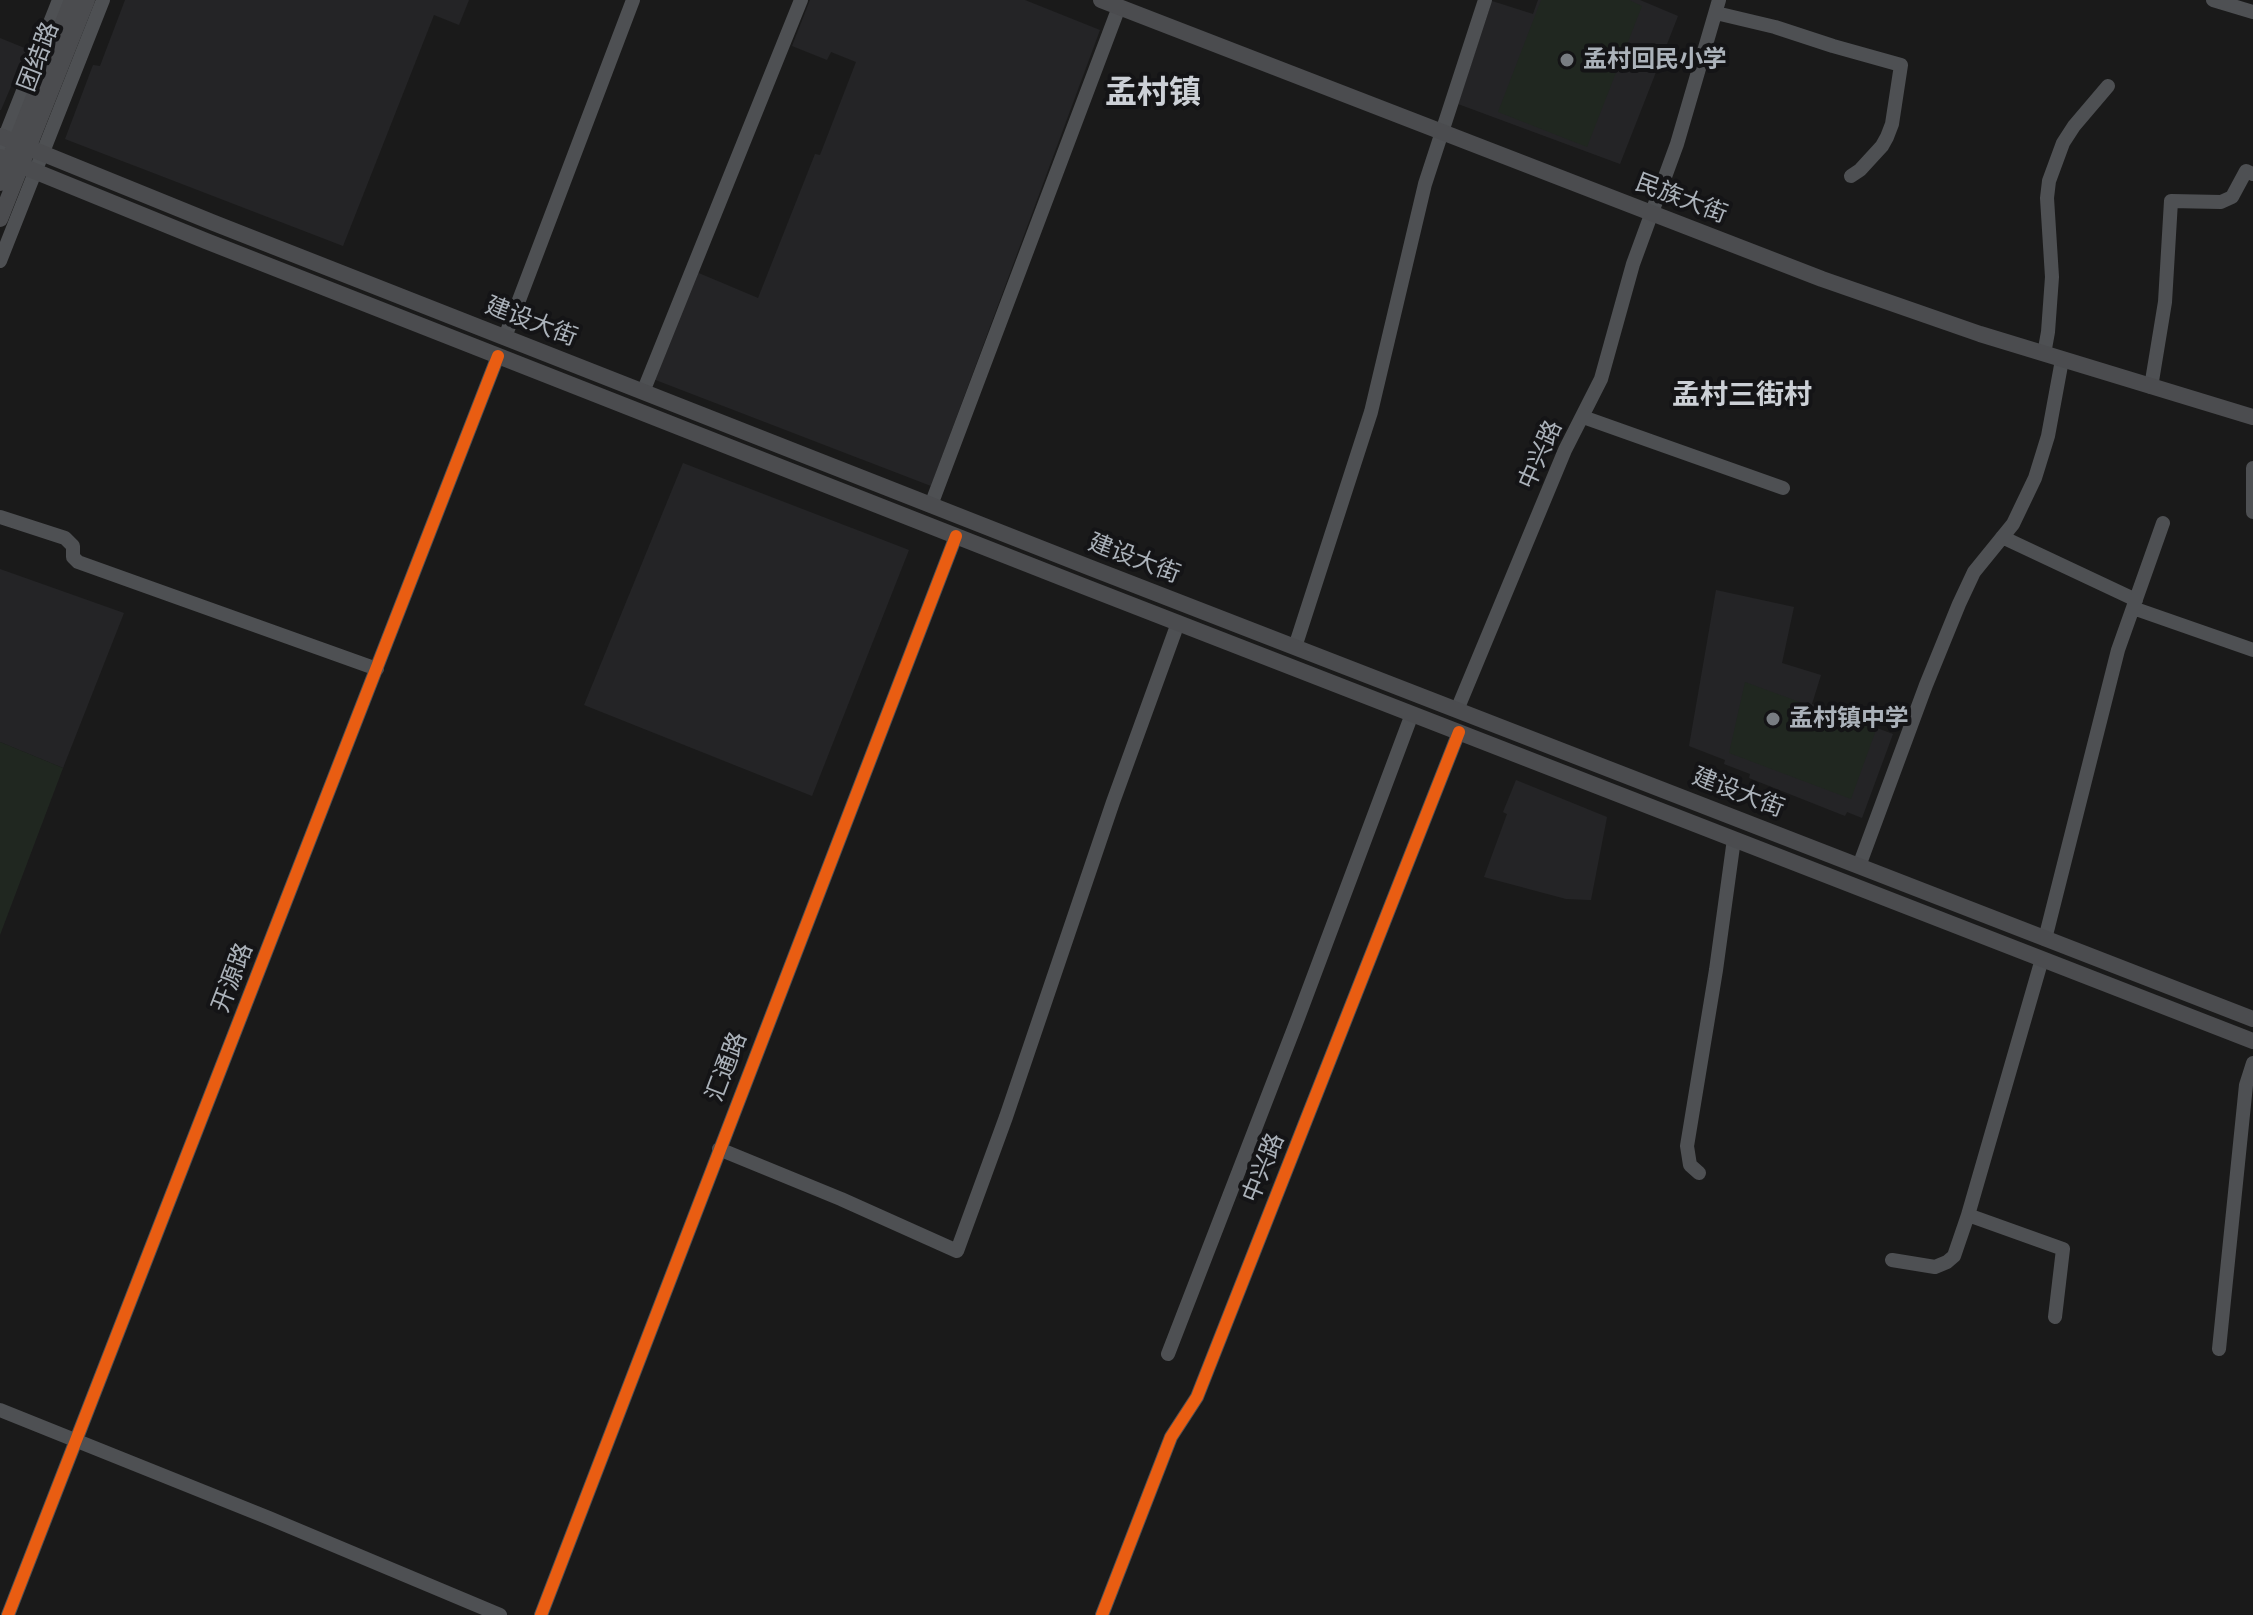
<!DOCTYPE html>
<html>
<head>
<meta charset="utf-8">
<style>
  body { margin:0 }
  canvas { display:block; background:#1a1a1a }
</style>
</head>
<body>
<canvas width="2253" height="1615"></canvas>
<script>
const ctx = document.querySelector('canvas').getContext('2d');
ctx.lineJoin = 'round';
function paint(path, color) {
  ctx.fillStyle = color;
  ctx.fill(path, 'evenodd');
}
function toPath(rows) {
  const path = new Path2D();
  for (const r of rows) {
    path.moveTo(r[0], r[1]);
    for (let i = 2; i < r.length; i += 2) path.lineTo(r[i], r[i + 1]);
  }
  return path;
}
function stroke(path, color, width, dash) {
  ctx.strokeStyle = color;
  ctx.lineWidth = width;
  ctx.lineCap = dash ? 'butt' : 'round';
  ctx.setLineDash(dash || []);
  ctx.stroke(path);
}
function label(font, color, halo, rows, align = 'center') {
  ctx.font = font + ' Karla,"Noto Sans SC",sans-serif';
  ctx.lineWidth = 8;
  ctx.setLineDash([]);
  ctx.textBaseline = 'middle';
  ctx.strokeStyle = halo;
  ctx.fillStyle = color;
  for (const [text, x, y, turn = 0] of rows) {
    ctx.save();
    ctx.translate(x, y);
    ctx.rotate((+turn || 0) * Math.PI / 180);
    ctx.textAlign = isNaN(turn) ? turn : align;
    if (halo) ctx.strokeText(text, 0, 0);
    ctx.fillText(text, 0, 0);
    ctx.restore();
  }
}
const built = toPath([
  [125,0,469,0,459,25,434,15,343,246,65,139,93,65,100,66],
  [810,0,1025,0,1100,30,931,486,653,379,694,271,758,298,815,154,820,155,856,62,831,52,827,60,792,46],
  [1538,0,1640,0,1678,16,1620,164,1458,104,1492,1,1533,14],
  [0,38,27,49,1,110,0,110],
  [683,463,909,550,812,796,584,705],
  [0,569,124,613,63,768,0,742],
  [1716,590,1794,607,1782,663,1821,675,1812,704,1893,734,1862,818,1847,812,1845,816,1749,778,1750,774,1724,764,1725,760,1689,746],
  [1516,780,1607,817,1591,900,1566,899,1484,877,1507,814,1503,812]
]);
const green = toPath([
  [1541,0,1629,0,1642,6,1587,147,1498,112],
  [1745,682,1876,730,1851,799,1729,753],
  [0,742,63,768,0,935]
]);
const minor = toPath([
  [2213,0,2253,12],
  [1716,13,1775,27,1833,46,1901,65,1892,124,1887,137,1882,146,1860,170,1851,176],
  [0,149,59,0],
  [0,261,103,0],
  [505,337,633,0],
  [2044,354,2048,332,2052,277,2047,198,2049,181,2063,143,2074,126,2108,86],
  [2151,387,2165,302,2171,201,2221,202,2232,197,2246,171,2253,174],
  [643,392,801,0],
  [1583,417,1783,488],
  [2253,468,2253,512],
  [931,505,1119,7],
  [0,517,65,538,73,546,73,557,78,562,377,669],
  [2002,537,2136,600],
  [2133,608,2253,650],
  [1295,647,1371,412,1425,184,1485,0],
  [1457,710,1565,450,1601,379,1633,264,1677,144,1719,0],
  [1859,866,1926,685,1959,604,1974,572,2013,524,2035,478,2048,436,2062,360],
  [2045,939,2118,650,2163,523],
  [2042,959,1968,1215,2063,1249,2055,1317],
  [719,1149,841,1199,957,1251,1006,1117,1113,802,1178,623],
  [1699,1173,1690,1165,1687,1146,1716,970,1734,839],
  [1892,1260,1935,1267,1947,1262,1954,1256,1968,1215],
  [2219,1349,2246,1085,2253,1063],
  [1168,1354,1298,1018,1412,714],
  [0,1410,269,1518,500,1615],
  [8,1615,498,356],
  [541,1615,956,536],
  [1102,1615,1171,1437,1197,1397,1459,732]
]);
const major = toPath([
  [1101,0,1822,279,1980,334,2253,417],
  [0,136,214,223,1091,568,2253,1019],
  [0,157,206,241,1083,586,2253,1041],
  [0,183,72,0],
  [0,219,87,0]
]);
const cycleway = toPath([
  [8,1615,498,356],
  [541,1615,956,536],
  [1102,1615,1171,1437,1197,1397,1459,732]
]);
const markers = [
  [1567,60,8,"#787d82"],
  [1773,719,8,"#787d82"]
];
const streetNames = [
  ["团结路",39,57,-69],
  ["民族大街",1681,199,21],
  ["建设大街",531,322,21],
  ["中兴路",1541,455,-66],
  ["建设大街",1134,559,21],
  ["建设大街",1738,793,21],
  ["开源路",233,978,-69],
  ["汇通路",727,1067,-69],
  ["中兴路",1264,1168,-68]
];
const poiNames = [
  ["孟村回民小学",1583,60],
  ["孟村镇中学",1789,719]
];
const quarterNames = [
  ["孟村三街村",1742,396]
];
const districtNames = [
  ["孟村镇",1153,94]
];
paint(built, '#242426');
paint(green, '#202720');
stroke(minor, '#4e5053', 14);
stroke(major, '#4b4c4f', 16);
stroke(cycleway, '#e95d12', 12);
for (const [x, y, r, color] of markers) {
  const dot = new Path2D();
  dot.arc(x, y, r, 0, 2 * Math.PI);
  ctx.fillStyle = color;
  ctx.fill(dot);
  stroke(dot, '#141416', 3);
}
label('24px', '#abb2ba', '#141416', streetNames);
label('bold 24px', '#abb2ba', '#141416', poiNames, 'left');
label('bold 28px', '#ccd0d6', '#141416', quarterNames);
label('bold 32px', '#ccd0d6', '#141416', districtNames);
</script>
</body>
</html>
